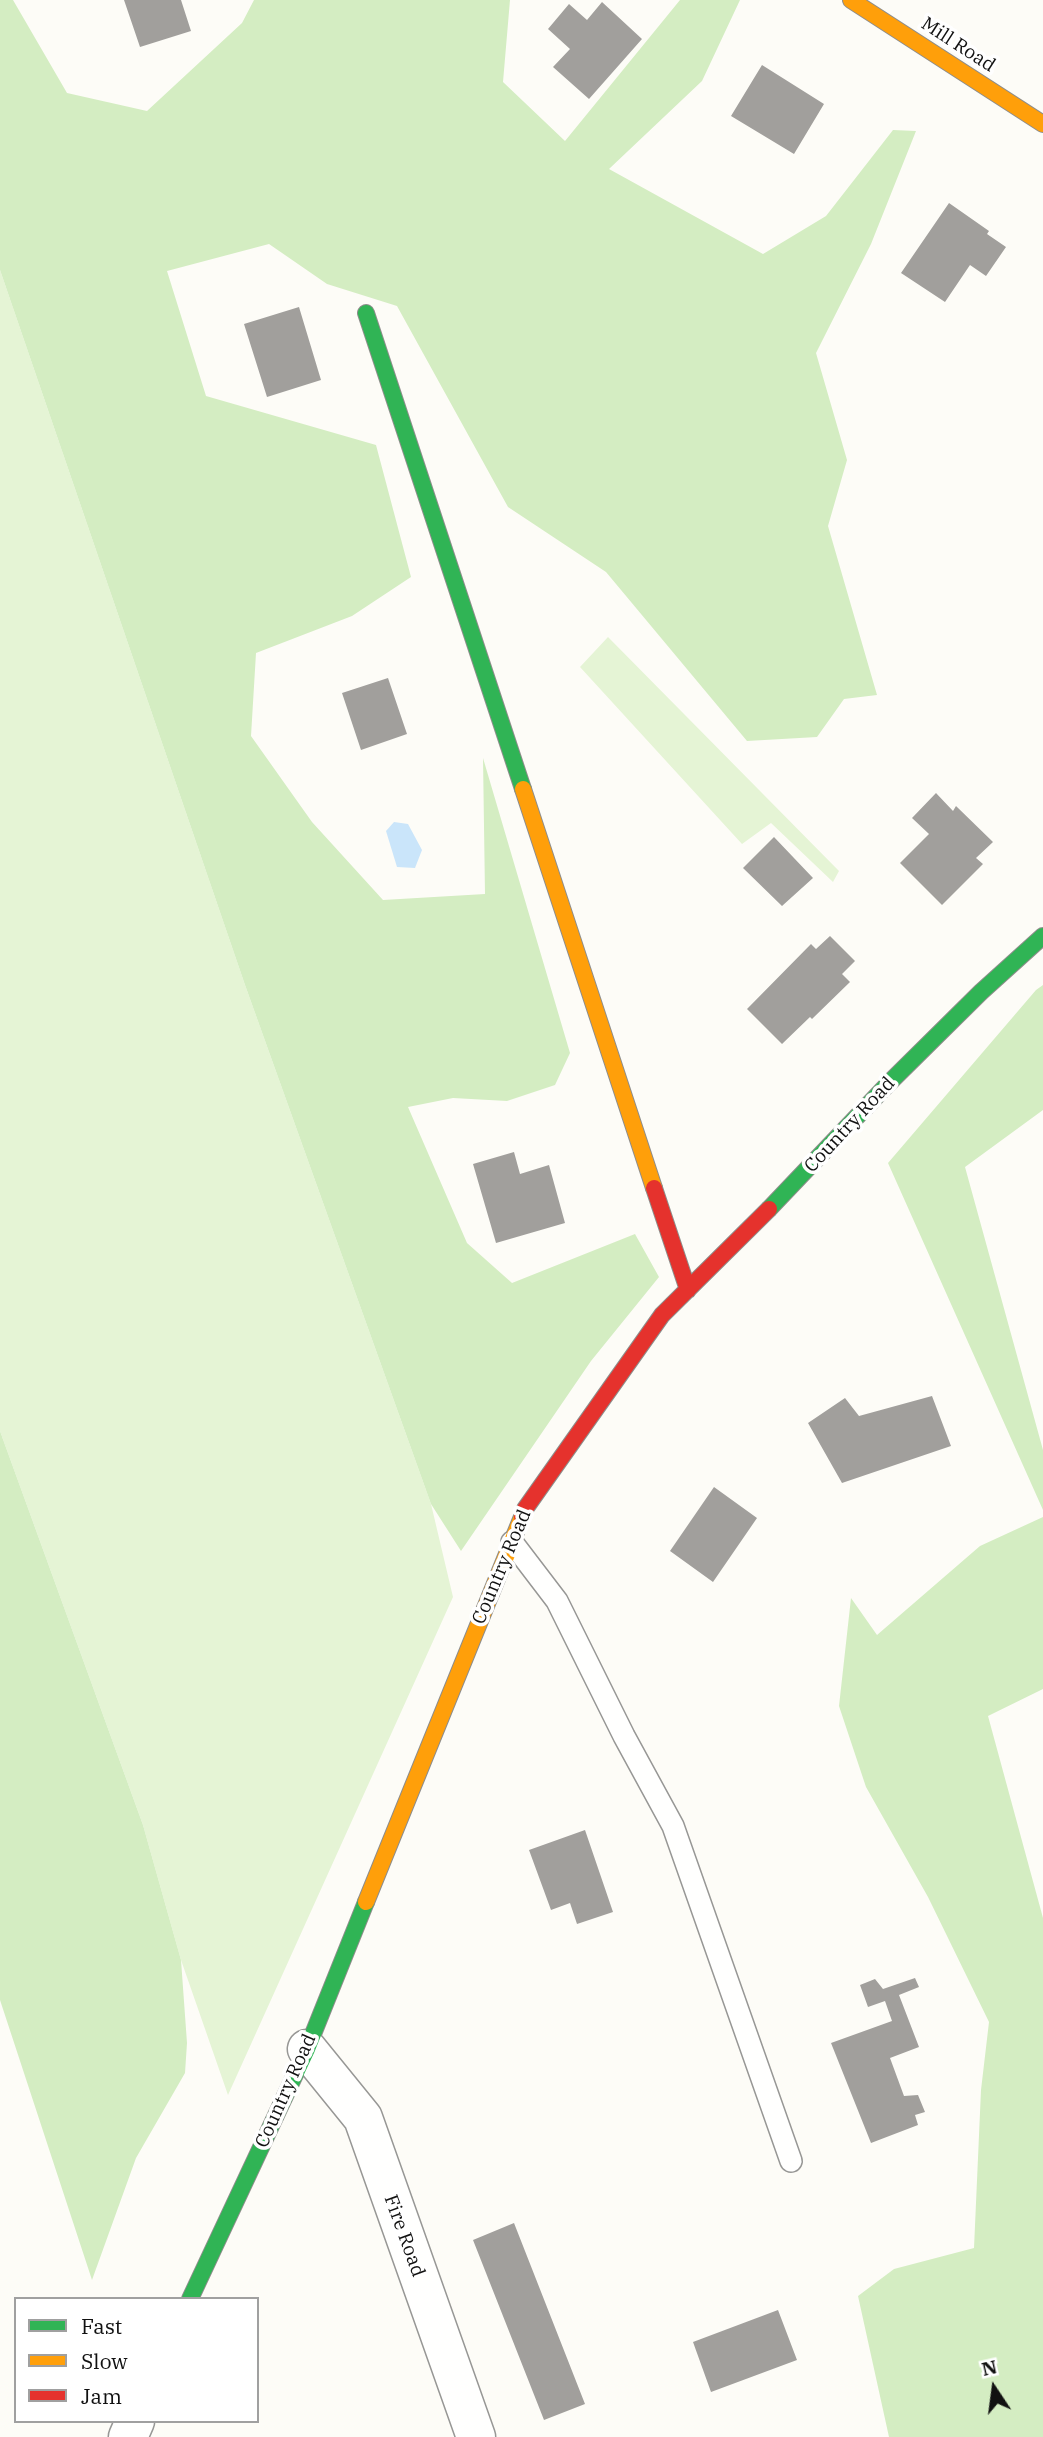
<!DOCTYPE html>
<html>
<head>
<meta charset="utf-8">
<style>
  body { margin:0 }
  #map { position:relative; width:1043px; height:2437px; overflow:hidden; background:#fdfcf7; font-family:"IBM Plex Serif",serif }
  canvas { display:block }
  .legend { position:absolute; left:14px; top:2297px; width:245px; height:126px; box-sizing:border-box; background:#fff; border:2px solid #a0a0a0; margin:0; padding:9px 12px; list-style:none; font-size:21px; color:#111 }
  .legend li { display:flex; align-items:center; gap:14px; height:35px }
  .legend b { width:35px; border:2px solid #a0a0a0 }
  .north { position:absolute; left:959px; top:2353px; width:70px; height:70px; -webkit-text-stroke:5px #fff; paint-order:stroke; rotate:347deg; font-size:19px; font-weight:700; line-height:28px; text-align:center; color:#111 }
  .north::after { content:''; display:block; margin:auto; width:24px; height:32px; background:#111; clip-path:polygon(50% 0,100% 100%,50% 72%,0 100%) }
</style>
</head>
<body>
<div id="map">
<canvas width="1043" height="2437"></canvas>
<ul class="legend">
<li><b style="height:9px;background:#30b455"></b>Fast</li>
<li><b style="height:9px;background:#ff9f0a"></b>Slow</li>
<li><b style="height:9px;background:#e5322d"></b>Jam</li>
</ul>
<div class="north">N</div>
</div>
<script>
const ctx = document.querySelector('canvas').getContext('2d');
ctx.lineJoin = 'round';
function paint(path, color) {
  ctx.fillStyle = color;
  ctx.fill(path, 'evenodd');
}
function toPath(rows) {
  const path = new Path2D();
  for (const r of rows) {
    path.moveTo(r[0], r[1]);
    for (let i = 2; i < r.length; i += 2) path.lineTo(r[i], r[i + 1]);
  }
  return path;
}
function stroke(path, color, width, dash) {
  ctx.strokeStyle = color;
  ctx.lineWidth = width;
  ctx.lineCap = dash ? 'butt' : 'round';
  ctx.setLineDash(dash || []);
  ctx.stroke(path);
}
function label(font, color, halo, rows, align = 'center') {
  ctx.font = font + ' "IBM Plex Serif",serif';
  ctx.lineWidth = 7;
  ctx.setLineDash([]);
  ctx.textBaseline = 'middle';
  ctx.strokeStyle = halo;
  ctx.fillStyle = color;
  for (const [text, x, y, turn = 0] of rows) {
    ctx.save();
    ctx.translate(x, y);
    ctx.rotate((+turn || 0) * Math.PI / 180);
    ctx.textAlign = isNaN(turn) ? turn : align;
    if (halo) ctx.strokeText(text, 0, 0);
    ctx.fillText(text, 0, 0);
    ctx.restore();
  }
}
const green = toPath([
  [0,270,245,985,431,1504,453,1597,228,2095,181,1960,143,1825,0,1431],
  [608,637,839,871,833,882,771,823,742,844,580,667]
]);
const forest = toPath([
  [0,0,13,0,67,93,147,111,242,23,254,0,510,0,503,82,565,141,680,0,740,0,702,81,609,169,763,254,826,216,893,130,916,131,871,244,816,353,847,460,828,526,877,695,844,699,817,737,747,741,606,572,508,507,397,306,327,284,269,244,167,271,206,396,376,445,411,577,352,616,256,653,251,736,312,822,383,900,485,894,483,758,570,1053,555,1085,507,1101,453,1098,408,1107,467,1243,512,1283,635,1234,659,1277,591,1361,461,1551,431,1504,245,985,0,270],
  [1043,985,1043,1110,965,1167,1043,1450,1043,1510,888,1163,1036,990],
  [0,1431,143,1825,181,1960,187,2043,185,2073,136,2158,92,2280,0,2000],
  [1043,1517,1043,1689,988,1716,1043,1918,1043,2437,889,2437,858,2296,894,2269,974,2248,981,2090,989,2022,928,1897,866,1787,839,1706,851,1598,877,1635,980,1546]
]);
const water = toPath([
  [394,822,408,824,422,850,415,868,397,867,386,831]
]);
const building = toPath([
  [124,0,181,0,191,31,140,47],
  [602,2,642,39,589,99,553,67,570,49,548,29,569,4,587,20],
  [762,65,824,104,794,154,731,116],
  [949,203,989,231,987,234,1006,247,986,276,970,265,945,302,901,273],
  [299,307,321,380,267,397,244,324],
  [388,678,407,734,361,750,342,693],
  [936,793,953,811,956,806,993,842,976,858,983,864,942,905,900,863,929,834,912,818],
  [774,837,813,878,782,906,743,868],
  [830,936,855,961,842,974,850,982,812,1019,810,1017,782,1044,747,1009,811,944,816,949],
  [514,1152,520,1174,549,1165,565,1223,496,1243,473,1164],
  [932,1396,951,1446,842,1483,808,1423,845,1398,859,1416],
  [714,1487,757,1518,713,1582,670,1551],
  [585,1830,613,1912,577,1924,570,1903,551,1910,529,1850],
  [915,1978,919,1987,899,1995,919,2047,890,2058,904,2096,918,2095,925,2112,915,2115,918,2125,871,2143,831,2043,892,2021,885,2001,868,2007,860,1985,875,1979,883,1989],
  [514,2223,585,2404,544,2420,473,2240],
  [778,2310,797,2360,711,2392,693,2342]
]);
const lane = toPath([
  [512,1542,557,1601,624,1736,673,1826,791,2161]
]);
const street = toPath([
  [307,2049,363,2118,476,2437],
  [128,2437,135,2421]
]);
const fast = toPath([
  [366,313,523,789],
  [769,1209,888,1084,981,992,1043,936],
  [190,2299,307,2049,366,1902]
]);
const slow = toPath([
  [851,0,1043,124],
  [523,789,654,1188],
  [366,1902,522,1517]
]);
const jam = toPath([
  [654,1188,688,1290],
  [522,1517,525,1509,662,1315,769,1209]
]);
const streetNames = [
  ["Mill Road",958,45,33],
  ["Country Road",850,1125,-47],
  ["Country Road",502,1567,-67],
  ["Country Road",286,2091,-66],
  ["Fire Road",404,2236,70]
];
paint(green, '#e5f4d5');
paint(forest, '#d4edc2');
paint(water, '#cae5fa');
paint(building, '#a19f9c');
stroke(lane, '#979795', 24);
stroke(street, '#979795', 41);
stroke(fast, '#8e8d8b', 18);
stroke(slow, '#8e8d8b', 18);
stroke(jam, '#8e8d8b', 18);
stroke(lane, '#fffffe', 21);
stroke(street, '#fffffe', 38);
stroke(fast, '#30b455', 16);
stroke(slow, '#ff9f0a', 16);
stroke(jam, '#e5322d', 16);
label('19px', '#111', '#fff', streetNames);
</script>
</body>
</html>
